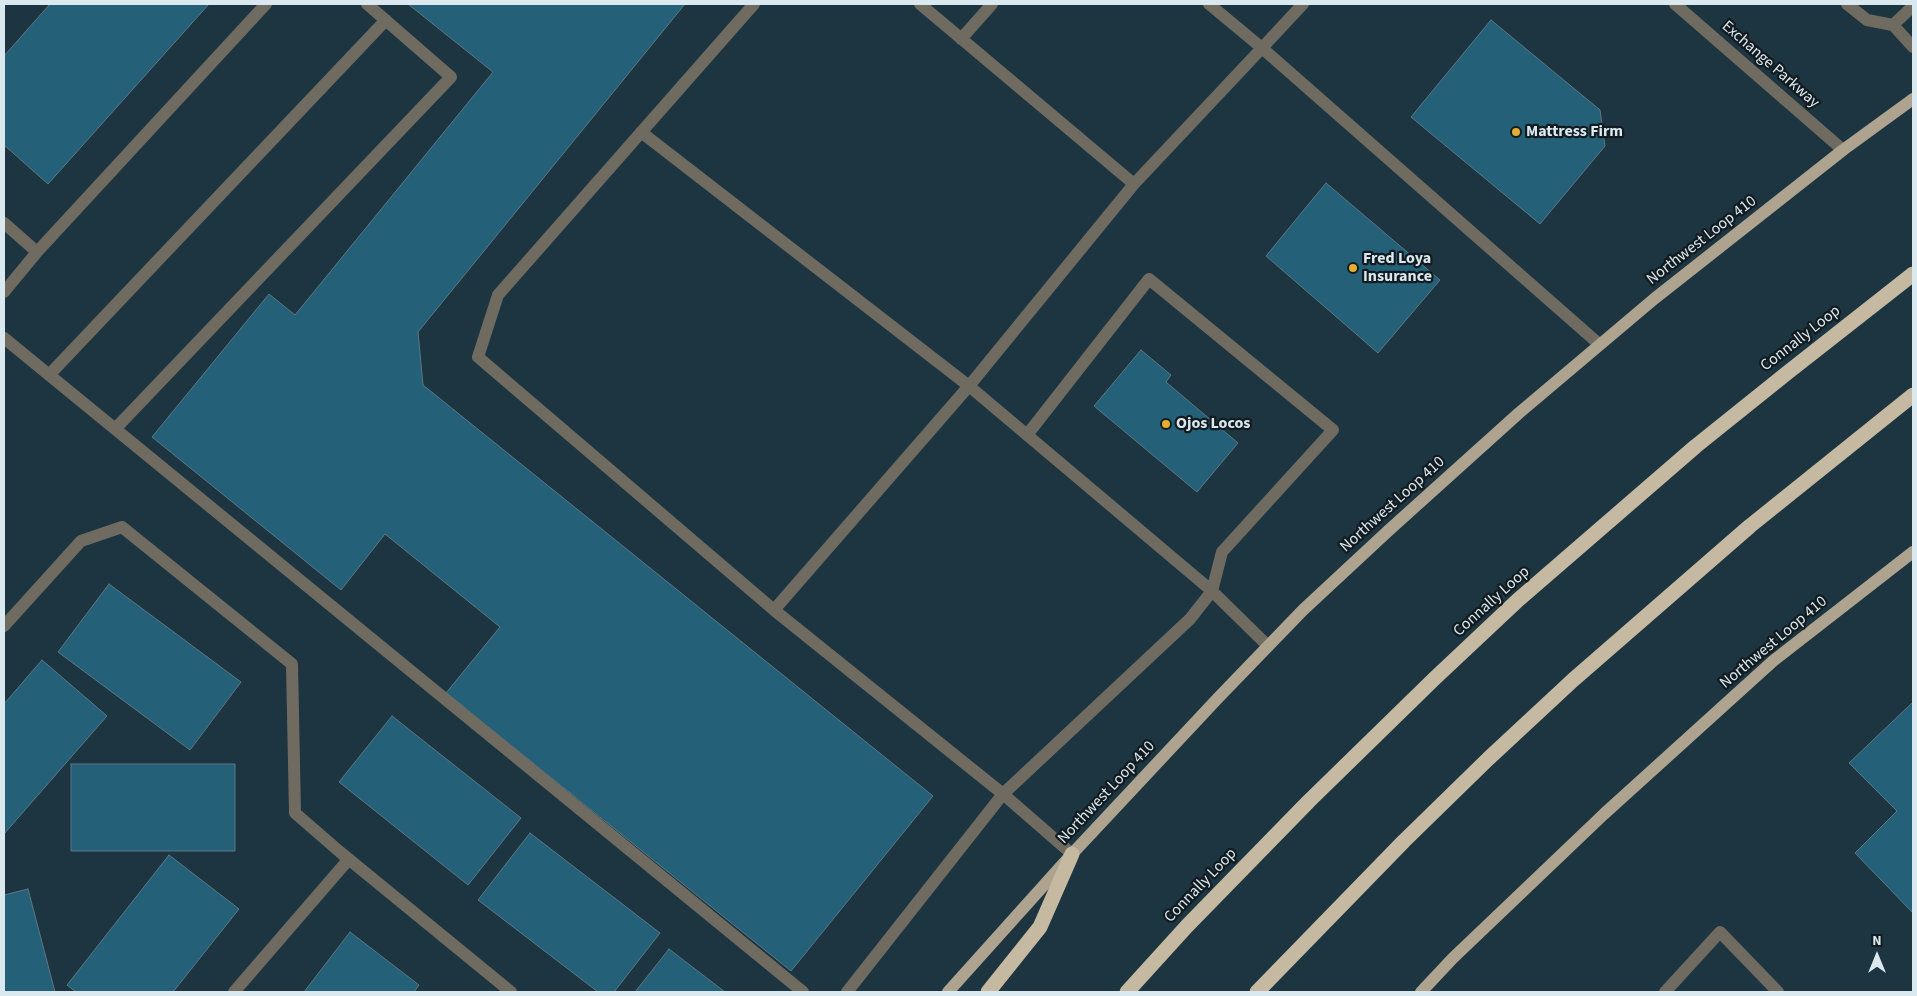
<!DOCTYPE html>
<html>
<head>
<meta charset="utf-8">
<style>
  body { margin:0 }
  #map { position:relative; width:1917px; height:996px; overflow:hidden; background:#1d3540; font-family:"Source Sans 3",sans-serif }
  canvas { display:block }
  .frame { position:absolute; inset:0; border:5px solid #dae8ef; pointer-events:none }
  .north { position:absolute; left:1852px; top:931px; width:50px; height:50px; -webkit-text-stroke:4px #111b20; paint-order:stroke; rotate:0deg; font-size:14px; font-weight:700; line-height:20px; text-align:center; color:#dae8ef }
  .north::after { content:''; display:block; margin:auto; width:18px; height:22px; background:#dae8ef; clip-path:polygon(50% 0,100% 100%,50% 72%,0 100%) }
</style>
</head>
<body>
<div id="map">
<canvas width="1917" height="996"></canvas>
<div class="frame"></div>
<div class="north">N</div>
</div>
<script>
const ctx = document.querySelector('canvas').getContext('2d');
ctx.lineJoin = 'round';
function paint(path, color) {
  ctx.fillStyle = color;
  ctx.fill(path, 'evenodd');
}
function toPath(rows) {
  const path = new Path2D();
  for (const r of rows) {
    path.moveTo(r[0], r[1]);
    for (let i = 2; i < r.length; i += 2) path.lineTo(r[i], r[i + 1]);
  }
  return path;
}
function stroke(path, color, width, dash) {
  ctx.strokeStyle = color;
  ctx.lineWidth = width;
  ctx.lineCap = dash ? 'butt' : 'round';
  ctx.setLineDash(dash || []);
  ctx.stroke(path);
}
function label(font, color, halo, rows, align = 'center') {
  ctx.font = font + ' "Source Sans 3",sans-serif';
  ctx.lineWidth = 4.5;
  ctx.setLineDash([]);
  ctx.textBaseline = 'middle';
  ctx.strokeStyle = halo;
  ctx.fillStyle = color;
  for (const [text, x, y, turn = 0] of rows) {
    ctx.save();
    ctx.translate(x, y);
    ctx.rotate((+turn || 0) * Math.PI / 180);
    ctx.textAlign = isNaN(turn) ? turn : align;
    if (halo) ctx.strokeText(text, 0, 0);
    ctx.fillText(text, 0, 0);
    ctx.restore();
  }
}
const building = toPath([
  [50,4,209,4,48,184,4,145,4,56,50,4],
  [408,4,685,4,418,332,423,385,933,796,791,971,446,693,500,627,385,534,341,590,152,437,269,294,295,315,493,72,408,4],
  [1491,20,1600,110,1605,146,1540,224,1411,117,1491,20],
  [1326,183,1440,280,1378,353,1266,256,1326,183],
  [1141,350,1171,375,1166,382,1238,443,1197,492,1094,406,1141,350],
  [109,584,241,682,190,750,58,652,109,584],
  [42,660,107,716,4,834,4,704,42,660],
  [1913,702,1913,913,1855,853,1897,811,1849,763,1913,702],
  [392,716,521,818,468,885,339,782,392,716],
  [71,764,235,764,235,851,71,851,71,764],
  [530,833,660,933,614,992,598,992,478,900,530,833],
  [169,855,239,909,173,992,76,992,67,985,169,855],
  [28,889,55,992,4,992,4,895,28,889],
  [350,932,419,985,414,992,304,992,350,932],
  [669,949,725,992,635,992,669,949]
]);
const minor = toPath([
  [754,4,498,295,478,357,774,610],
  [920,4,1134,184],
  [1303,4,1262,48,1599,344],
  [1675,4,1843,150],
  [1847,4,1867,20,1893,25,1913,6],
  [1893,25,1913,47],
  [961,39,992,4],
  [641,132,969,386,1212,591,1268,646],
  [4,223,37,252],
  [4,292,37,252,266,4],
  [4,338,803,992],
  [49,375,386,20],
  [115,429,451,77,367,4],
  [4,626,81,541,122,527,292,664,295,813,340,852,511,992],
  [1072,854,1003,794,774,610,969,386,1134,184,1262,48,1209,4],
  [234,992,349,859],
  [847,992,1003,794,1190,619,1212,591,1222,552,1333,430,1149,279,1027,435],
  [1665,992,1720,932,1778,992]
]);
const major = toPath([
  [948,992,1072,854,1218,698,1303,610,1388,531,1519,413,1654,299,1843,150,1913,99],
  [1421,992,1453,958,1604,814,1773,661,1913,552]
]);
const highway = toPath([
  [988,992,1040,927,1072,854],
  [1127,992,1187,926,1309,801,1434,679,1518,600,1696,446,1787,373,1913,274],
  [1257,992,1404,841,1488,759,1573,680,1750,526,1913,395]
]);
const markers = [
  [1516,132,5,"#e6ac36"],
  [1353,268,5,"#e6ac36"],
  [1166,424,5,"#e6ac36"]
];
const streetNames = [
  ["Exchange Parkway",1770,65,41],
  ["Northwest Loop 410",1702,241,-38],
  ["Connally Loop",1801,339,-38],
  ["Northwest Loop 410",1393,505,-42],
  ["Connally Loop",1492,602,-42],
  ["Northwest Loop 410",1774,643,-40],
  ["Northwest Loop 410",1107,793,-47],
  ["Connally Loop",1201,886,-46]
];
const poiNames = [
  ["Mattress Firm",1526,132],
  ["Fred Loya",1363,259],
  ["Insurance",1363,277],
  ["Ojos Locos",1176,424]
];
paint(building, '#246179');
stroke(building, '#5d7784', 1);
stroke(minor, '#706b61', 12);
stroke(major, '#aea38f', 12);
stroke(highway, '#c6b9a1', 15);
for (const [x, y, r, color] of markers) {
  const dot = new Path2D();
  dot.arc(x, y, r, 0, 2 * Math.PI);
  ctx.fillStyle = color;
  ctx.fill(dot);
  stroke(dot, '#111b20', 2);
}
label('16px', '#dae8ef', '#111b20', streetNames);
label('bold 16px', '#dae8ef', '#111b20', poiNames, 'left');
</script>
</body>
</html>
